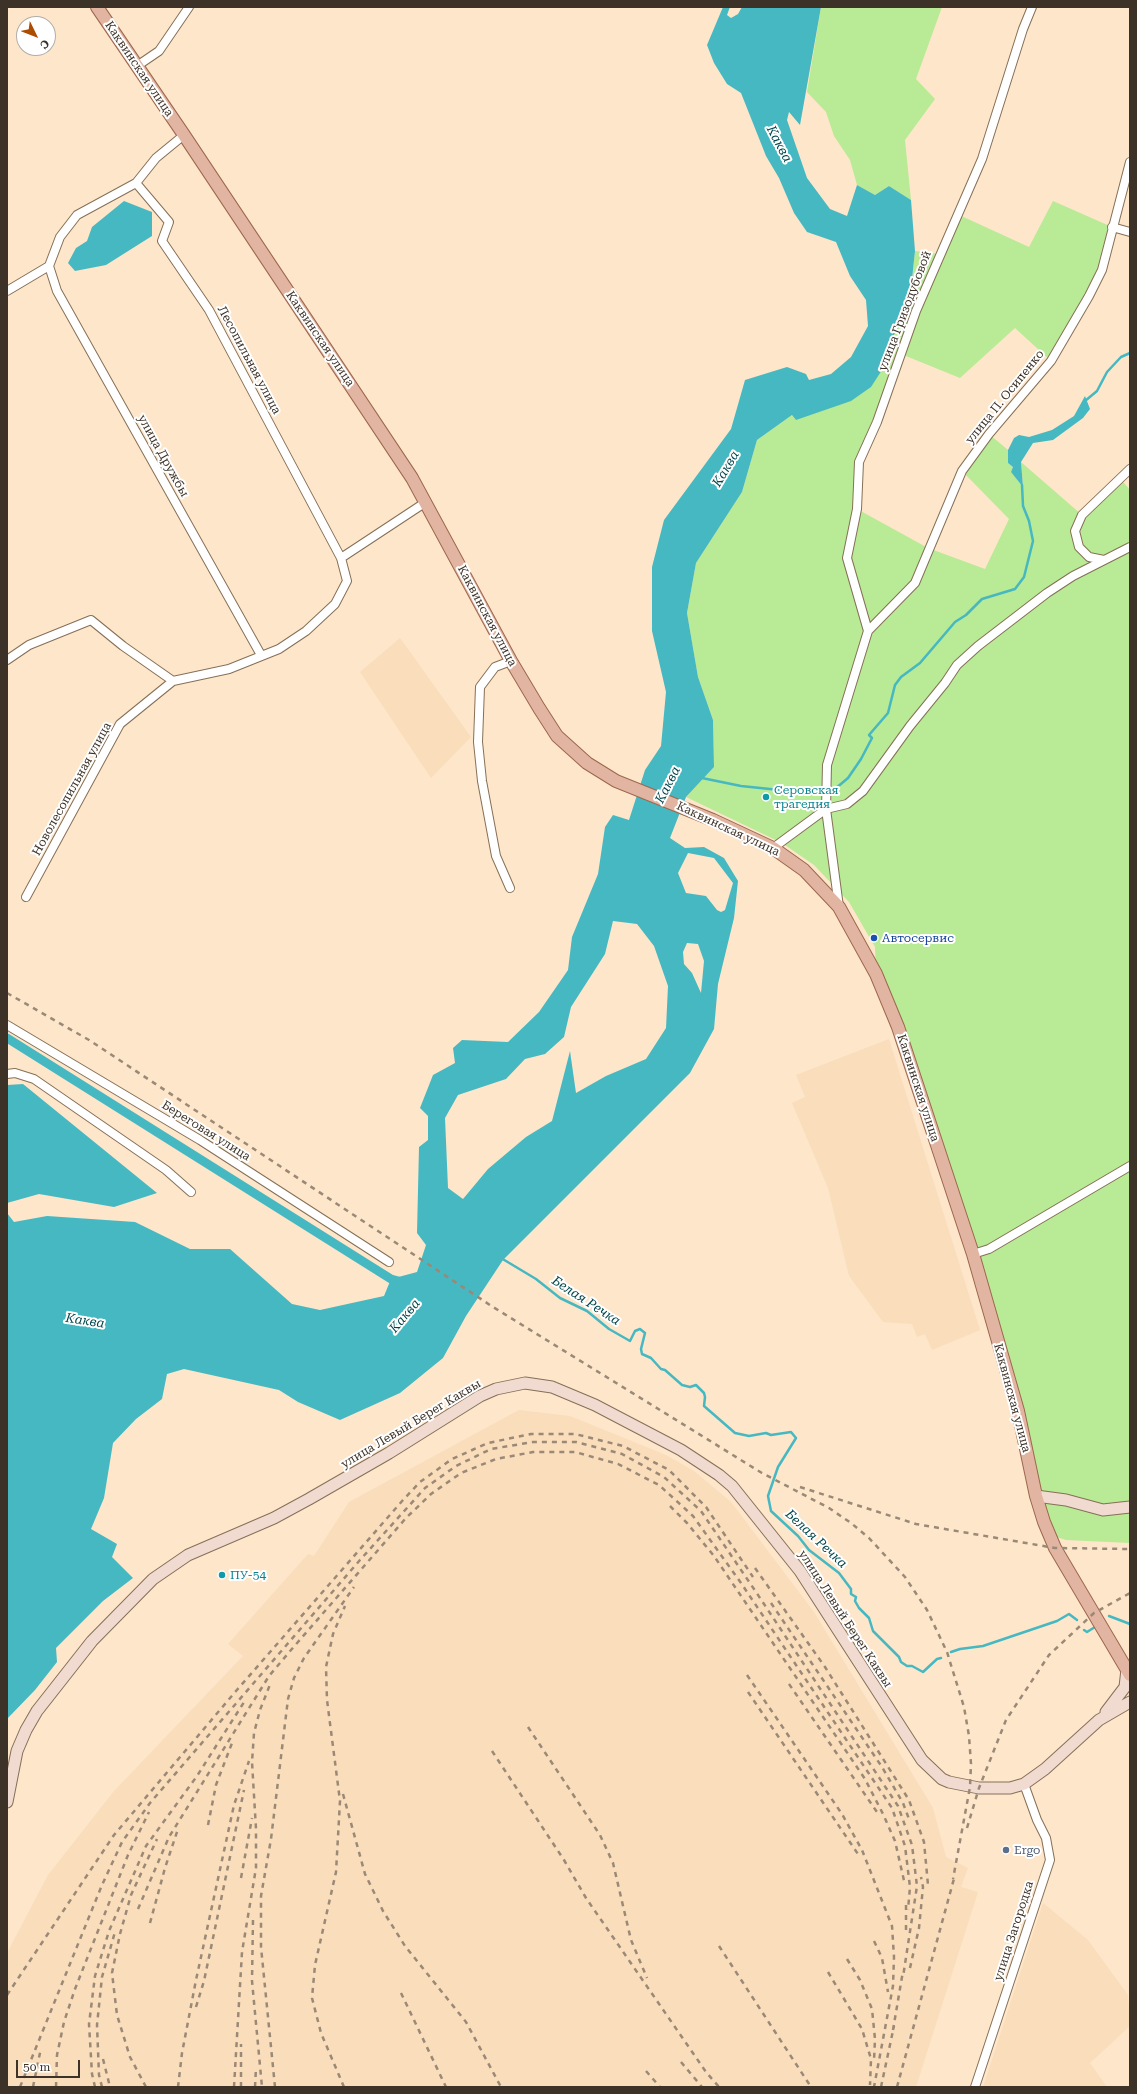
<!DOCTYPE html>
<html>
<head>
<meta charset="utf-8">
<style>
  body { margin:0 }
  #map { position:relative; width:1137px; height:2094px; overflow:hidden; background:#fee6ca; font-family:"Roboto Serif",serif }
  canvas { display:block }
  .frame { position:absolute; inset:0; border:8px solid #3c3227; pointer-events:none }
  .north { position:absolute; left:16px; top:16px; width:40px; height:40px; box-sizing:border-box; background:#fff; border:1px solid #b1ada9; border-radius:50%; rotate:133deg; font-size:11px; font-weight:700; line-height:16px; text-align:center; color:#3c3227 }
  .north::after { content:''; display:block; margin:auto; width:14px; height:18px; background:#ad4d02; clip-path:polygon(50% 0,100% 100%,50% 72%,0 100%) }
  .scale { position:absolute; left:16px; top:2060px; width:64px; height:18px; box-sizing:border-box; border:2px solid #3c3227; border-top:0; padding-left:5px; font-size:12px; line-height:14px; white-space:nowrap; color:#3c3227; -webkit-text-stroke:3px #fff; paint-order:stroke }
</style>
</head>
<body>
<div id="map">
<canvas width="1137" height="2094"></canvas>
<div class="frame"></div>
<div class="north">С</div>
<div class="scale">50 m</div>
</div>
<script>
const ctx = document.querySelector('canvas').getContext('2d');
ctx.lineJoin = 'round';
function paint(path, color) {
  ctx.fillStyle = color;
  ctx.fill(path, 'evenodd');
}
function toPath(rows) {
  const path = new Path2D();
  for (const r of rows) {
    path.moveTo(r[0], r[1]);
    for (let i = 2; i < r.length; i += 2) path.lineTo(r[i], r[i + 1]);
  }
  return path;
}
function stroke(path, color, width, dash) {
  ctx.strokeStyle = color;
  ctx.lineWidth = width;
  ctx.lineCap = dash ? 'butt' : 'round';
  ctx.setLineDash(dash || []);
  ctx.stroke(path);
}
function label(font, color, halo, rows, align = 'center') {
  ctx.font = font + ' "Roboto Serif",serif';
  ctx.lineWidth = 4;
  ctx.setLineDash([]);
  ctx.textBaseline = 'middle';
  ctx.strokeStyle = halo;
  ctx.fillStyle = color;
  for (const [text, x, y, turn = 0] of rows) {
    ctx.save();
    ctx.translate(x, y);
    ctx.rotate((+turn || 0) * Math.PI / 180);
    ctx.textAlign = isNaN(turn) ? turn : align;
    if (halo) ctx.strokeText(text, 0, 0);
    ctx.fillText(text, 0, 0);
    ctx.restore();
  }
}
const built = toPath([
  [400,638,471,737,431,778,360,672],
  [889,1039,980,1330,932,1350,925,1334,917,1337,912,1324,883,1322,849,1276,828,1188,792,1103,805,1097,796,1075],
  [519,1410,570,1416,666,1455,694,1471,731,1502,814,1612,933,1808,946,1857,968,1868,961,1887,978,1892,916,2087,7,2087,7,1953,48,1875,114,1791,243,1656,228,1644,308,1554,314,1556,349,1502],
  [1043,1903,1088,1940,1128,1995,1130,2026,1090,2063,1107,2087,983,2087]
]);
const green = toPath([
  [821,7,942,7,916,79,935,99,905,140,911,200,889,186,875,195,857,185,850,160,834,136,826,112,807,92],
  [1053,201,1112,227,1102,270,1051,361,1015,328,960,378,901,354,859,462,857,509,928,548,985,569,1009,519,962,471,989,434,1008,450,1008,463,1013,467,1011,472,1023,486,1021,462,1082,515,1119,477,1130,490,1130,1543,1066,1540,1050,1535,1018,1411,876,974,875,947,849,902,814,865,782,843,686,797,714,767,713,720,698,677,687,613,696,563,742,492,757,440,792,415,796,420,888,344,899,327,910,298,915,251,939,254,957,214,1029,247]
]);
const water = toPath([
  [723,7,730,7,727,15,731,18,738,14,742,7,821,7,800,125,789,112,787,120,807,178,830,209,847,216,857,185,875,195,889,186,911,200,915,251,910,298,899,327,888,344,891,356,871,387,851,401,796,420,792,415,757,440,742,492,696,563,687,613,698,677,713,720,714,767,686,797,670,838,685,848,704,847,724,858,738,881,734,918,718,984,714,1029,690,1073,503,1260,466,1316,443,1358,400,1393,340,1420,298,1402,279,1390,184,1369,167,1374,162,1399,136,1419,113,1443,104,1498,91,1529,117,1544,112,1557,133,1578,103,1601,56,1648,57,1662,35,1690,7,1719,7,1213,14,1222,47,1216,135,1222,190,1249,230,1249,292,1304,320,1310,384,1296,391,1279,417,1272,426,1245,417,1233,419,1147,428,1140,428,1116,420,1108,433,1075,455,1063,453,1048,462,1040,508,1042,539,1012,568,970,572,937,598,874,605,827,613,815,629,820,645,770,661,746,666,692,652,631,652,567,664,520,731,429,745,380,787,367,806,374,809,380,831,374,851,357,868,326,866,300,850,276,836,242,807,232,794,213,779,178,766,156,741,93,727,84,714,63,707,45],
  [688,853,714,858,733,883,725,910,721,912,717,910,706,896,686,893,678,873],
  [613,921,637,924,654,946,668,986,666,1028,646,1059,606,1076,576,1093,570,1051,552,1121,526,1137,488,1169,463,1199,448,1188,445,1118,458,1095,506,1079,525,1059,545,1054,564,1037,571,1007,605,954],
  [687,943,698,944,704,961,701,993,692,973,684,964,683,952],
  [124,201,152,212,152,236,106,265,75,271,68,263,76,248,87,241,92,227],
  [1085,396,1090,409,1083,418,1053,440,1033,443,1021,462,1023,487,1011,472,1013,467,1008,463,1008,450,1014,438,1019,435,1029,437,1052,430,1074,416],
  [23,1084,157,1193,114,1207,39,1194,7,1203,7,1085]
]);
const stream = toPath([
  [1085,401,1097,391,1107,372,1121,357,1130,353],
  [702,778,741,786,818,794],
  [829,794,848,778,861,759,872,738,869,735,888,713,895,685,901,677,920,663,955,622,966,615,982,599,1015,589,1024,577,1033,541,1029,521,1023,506,1022,485],
  [501,1258,536,1279,560,1298,587,1311,609,1329,630,1341,635,1331,640,1329,645,1333,641,1349,642,1354,651,1358,661,1369,665,1370,682,1385,690,1387,696,1385,704,1393,705,1397,704,1406,735,1433,749,1436,766,1433,771,1435,791,1432,796,1438,778,1467,768,1496,771,1511,798,1536,809,1550,839,1573,851,1589,851,1594,856,1597,855,1601,859,1608,869,1618,873,1631,899,1657,901,1662,907,1666,912,1666,923,1672,937,1659,941,1658],
  [1109,1616,1130,1624],
  [1084,1630,1087,1632,1095,1627],
  [951,1652,960,1649,983,1646,1057,1621,1069,1614,1077,1620]
]);
const canal = toPath([
  [7,1038,391,1279,402,1282]
]);
const street = toPath([
  [137,66,159,51,189,7],
  [1112,227,1130,232],
  [49,266,57,291,261,655],
  [7,291,49,266,60,237,77,215,136,183,156,158,184,135],
  [341,558,426,502],
  [1104,560,1089,557,1079,547,1075,531,1082,515,1130,469],
  [868,631,847,558,857,509,859,462,877,422,916,311,982,159,1023,29,1032,7],
  [7,660,29,645,91,620,123,646,173,681],
  [773,848,826,809,847,804,863,791,910,726,945,683,957,665,978,646,1047,593,1073,576,1130,547],
  [510,888,496,856,482,781,478,742,480,687,495,667,511,661],
  [26,897,120,724,173,681,229,669,279,649,306,631,335,604,347,581,341,558,209,310,162,241,169,222,136,183],
  [839,907,826,809,827,765,868,631,915,583,962,471,989,434,1051,361,1089,296,1102,270,1130,162],
  [7,1025,200,1140,389,1262],
  [7,1074,15,1073,34,1079,166,1170,191,1192],
  [973,1254,989,1249,1130,1166],
  [975,2087,1050,1860,1046,1838,1037,1820,1024,1784]
]);
const secondary = toPath([
  [1036,1496,1066,1500,1103,1510,1130,1507],
  [1106,1712,1125,1687,1127,1669],
  [7,1802,17,1751,26,1730,37,1711,92,1641,153,1579,188,1555,274,1518,309,1499,389,1453,480,1396,496,1389,525,1383,552,1387,595,1405,681,1450,719,1475,732,1486,800,1571,922,1760,942,1779,949,1782,979,1788,1010,1788,1024,1784,1045,1769,1099,1720,1130,1702]
]);
const primary = toPath([
  [97,7,184,135,412,478,511,661,539,708,557,736,587,763,616,781,713,820,773,848,804,870,839,907,876,974,898,1027,973,1254,1018,1411,1036,1496,1044,1522,1055,1548,1130,1675]
]);
const rail = toPath([
  [7,993,89,1040,493,1307,762,1473,829,1508,851,1523,869,1538,905,1577,927,1610,947,1652,964,1707,969,1736,971,1764,970,1787,953,1879],
  [800,1487,916,1524,1055,1548,1130,1549],
  [670,1506,687,1523,714,1556,865,1779,883,1814,895,1841,905,1885],
  [755,1568,825,1667,909,1800,924,1842,928,1885],
  [771,1603,882,1767,903,1803,909,1819],
  [747,1675,842,1814,862,1850,892,1926,894,1957,893,1986,874,2087],
  [789,1684,879,1815],
  [748,1692,860,1857],
  [528,1727,600,1835,613,1863,631,1940,647,1978],
  [492,1751,564,1860,586,1898,706,2072,719,2087],
  [343,1794,365,1874,383,1911,405,1946,466,2022,501,2087],
  [208,1825,216,1785,232,1743],
  [967,1828,979,1788,1006,1720,1049,1655,1094,1613,1130,1593],
  [241,1878,252,1818],
  [906,1905,906,1933],
  [138,1909,169,1837,269,1676,291,1650,406,1518,431,1494,461,1473,496,1459,533,1452,575,1452,618,1464,659,1485,693,1516,741,1583,892,1808,905,1846,910,1887,908,1910],
  [253,1920,252,1981,262,2087],
  [150,1923,165,1868,178,1829],
  [874,1941,882,1958,888,1992],
  [719,1946,811,2087],
  [847,1959,860,1980,872,2009,875,2039,874,2061],
  [910,1968,919,1928,923,1887,921,1877],
  [828,1972,862,2029,871,2059,870,2085],
  [401,1993,446,2087],
  [7,1995,114,1835,236,1691,403,1500,420,1482,452,1459,488,1443,531,1434,575,1434,623,1446,669,1470,706,1507,753,1577],
  [196,2007,204,1981,244,1790],
  [893,2030,903,1971],
  [103,2059,110,2087],
  [681,2062,702,2087],
  [646,2071,660,2087],
  [20,2087,102,1885,122,1842,150,1803,360,1560,425,1488,456,1466,491,1449,533,1442,576,1442,622,1454,664,1477,701,1511,756,1592,898,1806,912,1845,917,1886,903,1977],
  [33,2087,41,2048],
  [56,2087,57,2055,64,2022,75,1989,128,1855,149,1812],
  [95,2087,92,2074,89,2024,95,1976,109,1931,146,1846,197,1776,246,1699],
  [102,2087,99,2075,97,2025,102,1977,115,1932],
  [146,2087,130,2057,117,2015,112,1973,120,1934,131,1895,157,1839],
  [178,2087,182,2053,196,1980,234,1805,249,1761],
  [234,2087,242,1952,256,1868,256,1829,252,1762,254,1733,260,1710,271,1682],
  [241,2087,241,2044],
  [255,2087,256,2068],
  [275,2087,261,1947,261,1896,271,1839,288,1699,294,1678,304,1658,354,1587],
  [344,2087,321,2033,312,1998,315,1965,336,1872,340,1801,327,1700,326,1667,333,1634,345,1606],
  [881,2087,894,2026],
  [897,2087,955,1875]
]);
const markers = [
  [766,797,4,"#0f9aa8"],
  [874,938,4,"#1a4fb4"],
  [222,1575,4,"#0f9aa8"],
  [1006,1850,4,"#5c6f8a"]
];
const streetNames = [
  ["Каквинская улица",139,69,56],
  ["улица Гризодубовой",905,311,-69],
  ["Каквинская улица",320,339,56],
  ["Лесопильная улица",249,360,62],
  ["улица П. Осипенко",1005,397,-51],
  ["улица Дружбы",163,456,61],
  ["Каквинская улица",487,616,62],
  ["Новолесопильная улица",72,789,-61],
  ["Каквинская улица",728,829,25],
  ["Каквинская улица",918,1088,72],
  ["Береговая улица",206,1131,32],
  ["Каквинская улица",1012,1398,75],
  ["улица Левый Берег Каквы",411,1424,-31],
  ["улица Левый Берег Каквы",845,1619,57],
  ["улица Загородка",1014,1931,-72]
];
const cultureNames = [
  ["Серовская",774,790],
  ["трагедия",774,804],
  ["ПУ-54",230,1575]
];
const transitNames = [
  ["Автосервис",882,938]
];
const serviceNames = [
  ["Ergo",1014,1850]
];
const waterNames = [
  ["Каква",779,144,62],
  ["Каква",726,469,-59],
  ["Каква",668,785,-63],
  ["Белая Речка",586,1301,33],
  ["Каква",405,1316,-50],
  ["Каква",85,1321,9],
  ["Белая Речка",816,1539,43]
];
paint(built, '#faddba');
paint(green, '#b9ea95');
paint(water, '#46b8c2');
stroke(stream, '#46b8c2', 2.5);
stroke(canal, '#46b8c2', 9);
stroke(street, '#857057', 10);
stroke(secondary, '#857057', 13);
stroke(primary, '#9c674f', 14);
stroke(street, '#fff', 8);
stroke(secondary, '#f1dad0', 11);
stroke(primary, '#e2b5a2', 12);
stroke(rail, '#9a8976', 2.5, [5, 5]);
for (const [x, y, r, color] of markers) {
  const dot = new Path2D();
  dot.arc(x, y, r, 0, 2 * Math.PI);
  ctx.fillStyle = color;
  ctx.fill(dot);
  stroke(dot, '#fff', 1.5);
}
label('12px', '#3c3227', '#fff', streetNames);
label('12px', '#0d838f', '#fff', cultureNames, 'left');
label('12px', '#164399', '#fff', transitNames, 'left');
label('12px', '#4e5e75', '#fff', serviceNames, 'left');
label('italic 13px', '#00464c', '#fff', waterNames);
</script>
</body>
</html>
